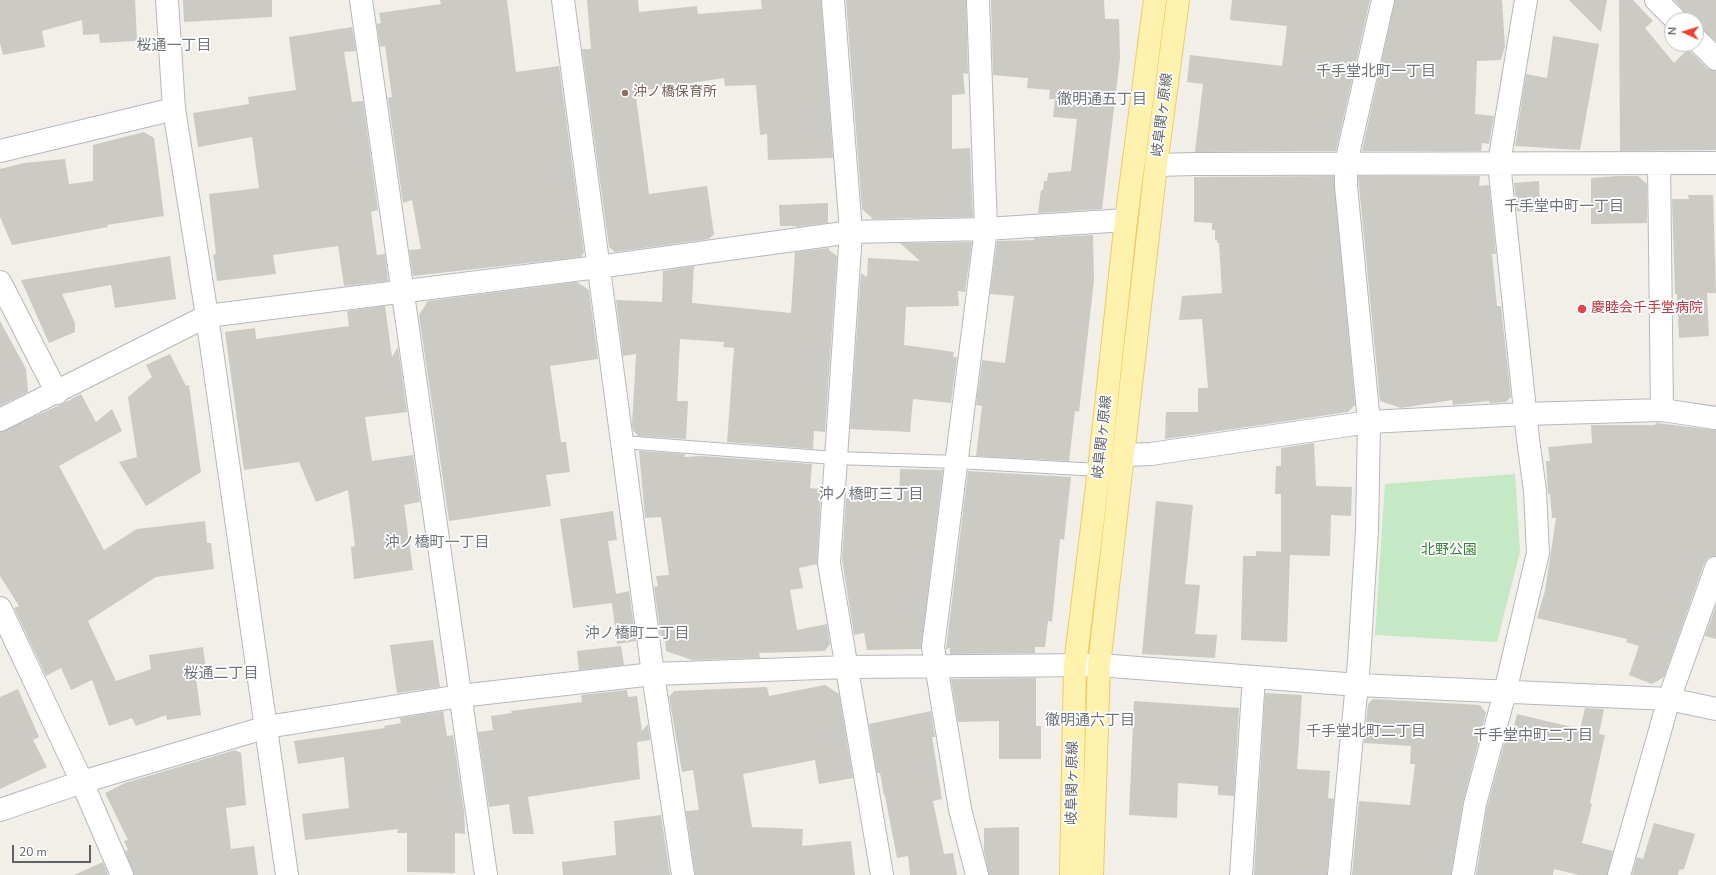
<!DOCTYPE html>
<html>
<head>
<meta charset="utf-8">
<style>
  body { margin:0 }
  #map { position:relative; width:1716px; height:875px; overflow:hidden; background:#f1efe8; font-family:"Nunito Sans",sans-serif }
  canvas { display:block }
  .north { position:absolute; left:1664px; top:12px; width:40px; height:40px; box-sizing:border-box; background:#fff; border:1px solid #bfc1c3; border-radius:50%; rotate:274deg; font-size:11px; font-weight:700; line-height:16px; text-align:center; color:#5f6368 }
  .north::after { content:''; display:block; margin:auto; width:14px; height:18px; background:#ea4335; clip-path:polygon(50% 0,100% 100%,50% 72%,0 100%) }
  .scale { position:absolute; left:12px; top:845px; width:79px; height:18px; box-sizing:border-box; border:2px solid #5f6368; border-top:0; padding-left:5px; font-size:12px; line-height:14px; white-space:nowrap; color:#5f6368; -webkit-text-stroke:3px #fff; paint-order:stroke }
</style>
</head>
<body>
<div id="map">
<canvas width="1716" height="875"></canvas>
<div class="north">N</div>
<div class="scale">20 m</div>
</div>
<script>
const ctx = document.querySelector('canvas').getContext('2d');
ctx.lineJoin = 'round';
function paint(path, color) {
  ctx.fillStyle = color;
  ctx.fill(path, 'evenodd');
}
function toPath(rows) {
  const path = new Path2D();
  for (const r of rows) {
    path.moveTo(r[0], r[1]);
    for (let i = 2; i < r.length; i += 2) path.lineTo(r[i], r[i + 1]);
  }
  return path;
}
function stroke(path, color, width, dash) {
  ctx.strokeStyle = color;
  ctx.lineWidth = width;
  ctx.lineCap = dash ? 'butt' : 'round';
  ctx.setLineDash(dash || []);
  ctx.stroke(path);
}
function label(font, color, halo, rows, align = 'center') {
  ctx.font = font + ' "Nunito Sans","Noto Sans JP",sans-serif';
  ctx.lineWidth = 3.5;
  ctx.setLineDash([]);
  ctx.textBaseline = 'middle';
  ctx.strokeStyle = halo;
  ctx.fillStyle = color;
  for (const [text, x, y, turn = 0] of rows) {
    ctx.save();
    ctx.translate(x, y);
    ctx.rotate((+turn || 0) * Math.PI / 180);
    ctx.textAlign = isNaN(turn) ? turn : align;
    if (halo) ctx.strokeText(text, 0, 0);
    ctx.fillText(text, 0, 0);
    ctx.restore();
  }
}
const green = toPath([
  [1515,474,1520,552,1497,642,1375,635,1385,484]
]);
const building = toPath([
  [0,0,135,0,137,41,100,43,99,34,83,35,82,20,42,31,45,47,3,55,0,43],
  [183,0,272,0,272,17,184,22],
  [440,0,507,0,516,72,559,66,584,252,581,257,413,276,409,250,421,249,412,200,403,203,388,98,392,97,385,46,380,47,377,24,381,23,379,13,441,4],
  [587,0,638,0,639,12,697,6,698,14,762,9,761,0,821,0,833,158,768,160,767,134,760,135,756,85,725,86,724,78,647,90,648,95,636,97,649,194,707,186,714,234,709,239,615,252,609,247,582,49,591,49],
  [846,0,966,0,968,74,963,73,965,94,952,95,952,149,970,148,973,217,873,219,862,209],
  [991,0,1104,0,1105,19,1119,19,1120,58,1102,209,1038,213,1041,190,1043,190,1044,181,1047,181,1048,173,1071,171,1077,119,1053,117,1055,99,1049,99,1050,90,1027,88,1028,78,993,75],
  [1232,0,1370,0,1336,151,1195,152,1203,84,1187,82,1190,55,1282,66,1287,26,1230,20],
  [1395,0,1502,0,1505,46,1501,60,1477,61,1475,114,1494,116,1489,144,1482,143,1481,151,1362,151],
  [1569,0,1607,0,1601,32],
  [1619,0,1633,0,1653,21,1645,28,1674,63,1688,49,1707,68,1716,71,1716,150,1620,151],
  [1674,0,1716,0,1716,41,1699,27,1696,24,1696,20,1692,20],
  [352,27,356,51,344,52,352,102,363,101,378,210,371,212,377,255,385,254,388,281,344,286,338,246,273,255,276,274,217,281,213,255,216,254,209,194,259,188,252,137,198,147,193,113,249,104,248,97,296,90,289,37],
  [1553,36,1599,44,1580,150,1515,146,1526,74,1547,78],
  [144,132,154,138,164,216,107,225,108,227,12,245,0,217,0,169,24,163,65,159,69,184,93,181,93,145],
  [1334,176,1355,405,1348,412,1165,439,1166,412,1198,412,1198,388,1208,388,1202,319,1179,320,1182,296,1222,293,1219,243,1217,243,1217,240,1215,240,1215,230,1212,230,1212,223,1194,222,1194,177],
  [1358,176,1480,176,1479,186,1489,185,1496,254,1492,254,1497,306,1501,306,1511,397,1506,402,1490,403,1489,401,1453,405,1452,400,1401,408,1380,401],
  [1617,176,1638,176,1647,184,1647,223,1591,224,1591,178],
  [1539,181,1540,212,1517,211,1514,183],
  [1688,195,1713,195,1716,293,1707,293,1709,336,1679,338,1677,294,1675,294,1672,199,1689,199],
  [828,203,828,223,796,227,796,226,780,226,779,205],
  [1093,235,1094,280,1079,412,1075,411,1069,461,976,456,982,406,976,405,982,360,1005,363,1014,296,990,294,997,241,1034,240,1035,238],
  [972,242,965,292,958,291,959,306,906,307,904,345,954,352,953,357,957,357,951,403,913,399,910,432,850,429,861,273,867,277,868,258,920,261,900,243],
  [829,248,829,250,837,256,825,432,814,431,813,449,727,442,734,348,723,347,724,342,680,339,677,401,688,401,686,439,638,436,633,430,632,425,636,354,623,356,616,300,662,302,663,271,694,266,692,303,791,313,795,252],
  [170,256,176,299,115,308,111,285,62,294,75,323,75,332,49,343,21,280],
  [577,282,589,290,598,359,550,366,561,442,566,442,570,472,546,475,551,506,449,521,419,315,428,301],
  [385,306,392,357,398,347,407,412,365,417,372,461,413,455,420,502,404,505,413,570,354,579,351,547,355,546,348,490,316,502,299,462,244,470,225,332,255,328,256,339,349,326,347,311],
  [0,321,26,369,28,392,0,406],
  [170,354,186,386,189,385,201,472,146,506,119,462,137,457,128,397,152,377,146,365],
  [81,394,96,422,112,409,122,431,59,466,104,550,137,529,205,521,207,543,211,543,214,569,156,577,88,621,116,681,151,669,149,655,203,647,206,670,195,671,201,715,167,720,166,715,136,726,132,718,109,726,92,680,71,690,61,668,46,676,14,608,19,606,0,576,0,432,62,404],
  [1656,423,1716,430,1716,556,1708,558,1704,564,1664,677,1652,684,1629,675,1639,646,1626,642,1627,639,1537,618,1545,591,1556,518,1552,518,1550,494,1548,494,1546,461,1550,461,1548,447,1592,443,1591,425,1655,425],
  [1314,443,1316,486,1352,487,1351,516,1331,515,1330,556,1290,555,1287,642,1241,640,1243,556,1256,556,1256,551,1281,552,1281,494,1275,494,1276,466,1281,466,1281,448],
  [639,451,685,454,684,457,702,456,812,464,810,488,821,489,817,564,799,568,803,588,790,590,797,630,827,624,830,644,825,651,759,653,760,658,692,660,666,651,665,636,661,637,654,587,658,586,656,576,669,575,661,517,645,518],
  [900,469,943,470,921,649,867,650,864,633,854,635,842,559,846,498,899,501],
  [968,471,1071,477,1064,540,1060,539,1052,622,1048,621,1045,647,1035,647,1035,653,950,654,950,648,946,649],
  [1156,501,1193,505,1185,584,1200,585,1195,634,1217,635,1215,658,1142,654],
  [613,511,617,540,608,541,616,594,629,591,636,641,617,644,612,603,573,608,560,519],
  [1716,605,1716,639,1705,636],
  [433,640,440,687,397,693,390,645],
  [621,646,624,665,579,670,577,651],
  [1036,678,1036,726,1041,726,1041,759,999,759,999,721,958,722,951,679],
  [825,685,839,694,853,778,819,784,815,760,743,774,752,827,803,829,802,846,851,841,855,875,695,875,686,811,699,810,693,770,682,772,669,697,674,691,767,687,769,696],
  [18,689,39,737,33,740,47,767,0,789,0,697],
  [627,690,628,697,637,696,642,731,648,724,650,740,637,742,640,779,528,797,534,834,513,834,509,804,489,807,478,732,493,730,491,716,512,713,511,711,582,702,581,695],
  [1265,693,1302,695,1297,769,1330,771,1328,798,1334,799,1327,875,1254,875],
  [1373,699,1480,705,1486,713,1463,802,1451,875,1352,875,1359,801,1410,805,1415,764,1410,764,1411,746,1364,743,1368,704],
  [1134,701,1239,708,1234,796,1218,795,1218,786,1178,783,1177,818,1129,815],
  [1585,708,1604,709,1599,734,1605,735,1590,803,1592,804,1582,843,1613,851,1607,875,1579,875,1554,869,1553,875,1476,875,1487,807,1506,737,1510,742,1517,714,1580,729],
  [443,711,447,736,453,735,464,811,465,834,455,833,455,873,407,872,407,833,397,833,398,829,305,840,302,814,349,808,344,757,298,764,294,741,385,728,384,726,401,723,400,718],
  [931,711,935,737,932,737,942,799,933,801,944,854,953,853,957,875,910,875,908,856,897,858,885,796,884,796,880,773,877,773,869,724],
  [235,750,241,753,246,805,226,808,231,849,254,846,258,875,134,875,125,851,128,850,124,841,128,840,105,793,125,783],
  [661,815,670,875,563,875,562,862,616,855,614,821],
  [1654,823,1695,834,1684,869,1679,870,1678,875,1632,875,1637,857,1643,859],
  [1019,827,1019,875,989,875,984,851,984,828],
  [103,862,108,875,74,875]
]);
const lane = toPath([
  [622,442,835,458,957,462,1099,470]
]);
const street = toPath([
  [167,0,174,109,207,316,287,875],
  [361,0,486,875],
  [563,0,653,674,683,875],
  [833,0,851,232,829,563,882,875],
  [1656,0,1676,20],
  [1696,39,1716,59],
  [0,151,174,109],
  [1659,163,1662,410],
  [1156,165,1195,164,1716,163],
  [0,282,57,393],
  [0,420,207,316,598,267,851,232,986,229,1126,220],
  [1123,455,1151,454,1369,422,1525,414,1662,410,1716,418],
  [0,608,82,782,122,875],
  [0,810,82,782,267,727,460,696,653,674,847,667,1099,665,1358,685,1669,699,1716,709],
  [977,875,960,809,933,647,986,229,978,0],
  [1241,875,1254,677],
  [1339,875,1359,661,1367,530,1369,422,1346,186,1346,163,1383,0],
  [1463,875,1475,804,1505,692,1538,553,1535,491,1528,439,1499,163,1526,0],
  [1619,875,1669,699,1716,568]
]);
const primary = toPath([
  [1071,875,1075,665,1099,470,1126,220,1155,0],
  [1092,875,1099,665,1156,165,1178,0]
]);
const markers = [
  [625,93,4,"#8d6e63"],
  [1582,309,5,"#e0444e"]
];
const educationNames = [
  ["沖ノ橋保育所",633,93]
];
const streetNames = [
  ["岐阜関ヶ原線",1163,115,-83],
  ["岐阜関ヶ原線",1103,437,-84],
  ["岐阜関ヶ原線",1073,783,-89]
];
const healthNames = [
  ["慶睦会千手堂病院",1591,309]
];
const parkNames = [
  ["北野公園",1449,551]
];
const neighbourhoodNames = [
  ["桜通一丁目",174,46],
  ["千手堂北町一丁目",1376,72],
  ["徹明通五丁目",1102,100],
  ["千手堂中町一丁目",1564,207],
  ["沖ノ橋町三丁目",871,495],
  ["沖ノ橋町一丁目",437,543],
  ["沖ノ橋町二丁目",637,634],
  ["桜通二丁目",221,674],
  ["徹明通六丁目",1090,721],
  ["千手堂北町二丁目",1366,732],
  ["千手堂中町二丁目",1533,736]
];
paint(green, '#c5e8c5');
paint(building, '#cccac5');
stroke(lane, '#b5b8bc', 14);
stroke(street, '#b5b8bc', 24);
stroke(primary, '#f2c960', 24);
stroke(lane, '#fff', 12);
stroke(street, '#fff', 22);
stroke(primary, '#fff2af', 22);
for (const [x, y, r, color] of markers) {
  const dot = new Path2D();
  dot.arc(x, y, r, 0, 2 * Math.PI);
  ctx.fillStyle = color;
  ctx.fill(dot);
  stroke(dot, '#fff', 1.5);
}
label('14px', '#785e54', '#fff', educationNames, 'left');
label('14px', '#5f6368', '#fff', streetNames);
label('14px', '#be3a42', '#fff', healthNames, 'left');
label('14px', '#348238', '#fff', parkNames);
label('15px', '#70757a', '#fff', neighbourhoodNames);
</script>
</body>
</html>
